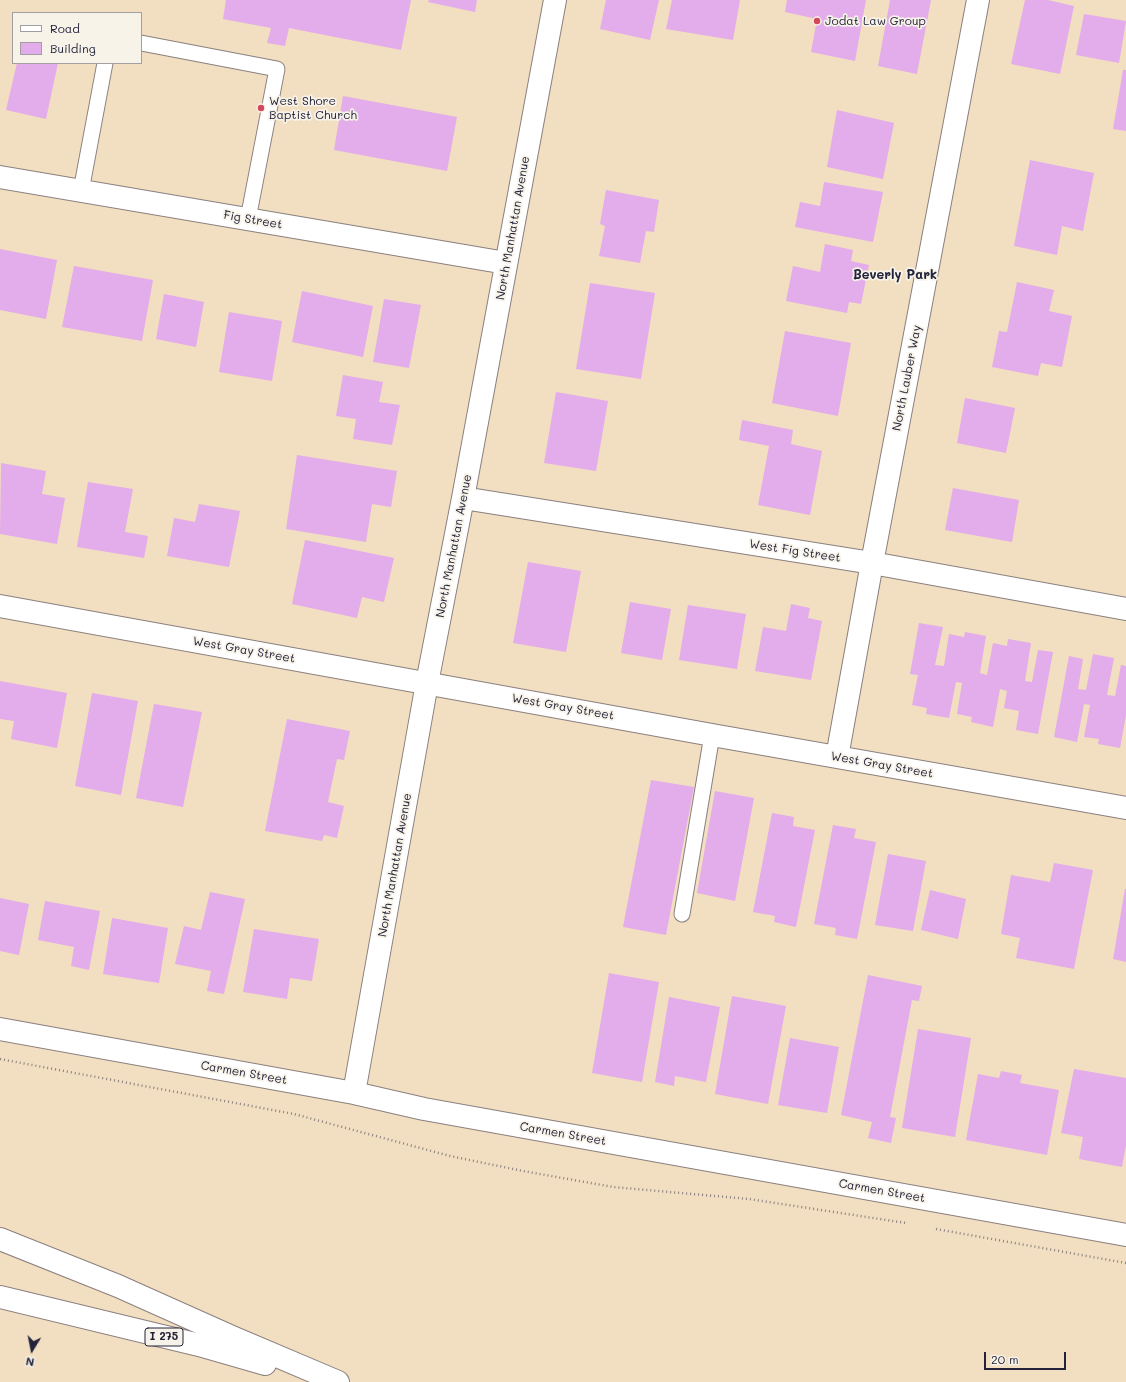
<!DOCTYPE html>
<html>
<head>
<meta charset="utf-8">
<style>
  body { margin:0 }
  #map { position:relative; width:1126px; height:1382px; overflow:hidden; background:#f2dec1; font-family:Mali,sans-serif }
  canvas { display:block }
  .legend { position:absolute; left:12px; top:12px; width:130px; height:52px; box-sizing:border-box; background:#f7f3e8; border:1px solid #a29fa3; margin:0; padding:5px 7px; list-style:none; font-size:12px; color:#22223b }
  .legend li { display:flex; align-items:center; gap:8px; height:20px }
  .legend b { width:20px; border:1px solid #a29fa3 }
  .north { position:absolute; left:12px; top:1330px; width:40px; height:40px; -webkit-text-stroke:3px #f7f3e8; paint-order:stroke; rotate:190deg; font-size:11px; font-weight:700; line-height:16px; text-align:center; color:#22223b }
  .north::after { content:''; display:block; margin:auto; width:14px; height:18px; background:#22223b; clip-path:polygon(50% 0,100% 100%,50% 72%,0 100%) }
  .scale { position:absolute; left:984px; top:1352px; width:82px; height:18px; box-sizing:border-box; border:2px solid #22223b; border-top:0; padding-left:5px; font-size:12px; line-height:14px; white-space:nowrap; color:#22223b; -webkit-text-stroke:3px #f7f3e8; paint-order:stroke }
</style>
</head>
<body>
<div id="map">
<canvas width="1126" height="1382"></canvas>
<ul class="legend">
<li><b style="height:5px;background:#fff"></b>Road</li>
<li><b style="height:11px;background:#e3acea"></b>Building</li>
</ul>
<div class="north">N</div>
<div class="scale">20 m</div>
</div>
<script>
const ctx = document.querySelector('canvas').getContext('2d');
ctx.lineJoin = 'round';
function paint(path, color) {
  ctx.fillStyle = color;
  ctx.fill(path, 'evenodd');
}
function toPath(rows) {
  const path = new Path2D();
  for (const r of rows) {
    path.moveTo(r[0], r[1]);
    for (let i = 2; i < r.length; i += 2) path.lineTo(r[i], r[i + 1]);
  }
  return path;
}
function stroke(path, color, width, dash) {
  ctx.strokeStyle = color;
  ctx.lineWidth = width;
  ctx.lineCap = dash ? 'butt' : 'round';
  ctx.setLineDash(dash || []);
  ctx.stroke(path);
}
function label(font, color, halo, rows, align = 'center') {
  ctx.font = font + ' Mali,sans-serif';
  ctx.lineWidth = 3.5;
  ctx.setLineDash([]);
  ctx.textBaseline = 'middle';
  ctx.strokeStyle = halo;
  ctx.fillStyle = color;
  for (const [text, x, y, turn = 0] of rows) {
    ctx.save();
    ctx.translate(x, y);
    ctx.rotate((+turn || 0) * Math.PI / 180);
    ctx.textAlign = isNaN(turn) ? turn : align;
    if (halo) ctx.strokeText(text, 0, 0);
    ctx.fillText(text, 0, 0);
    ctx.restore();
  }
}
const building = toPath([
  [226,0,411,0,401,50,289,28,285,46,267,43,271,28,223,19],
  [429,0,477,0,475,12,428,2],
  [606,0,659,0,650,40,600,29],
  [672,0,740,0,733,40,666,29],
  [787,0,866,0,855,61,811,52,817,19,785,12],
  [890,0,931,0,917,74,878,66],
  [1025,0,1048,0,1074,6,1060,74,1011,64],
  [1084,14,1126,21,1119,63,1076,55],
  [17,63,58,63,46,119,6,110],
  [1123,70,1126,70,1126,131,1113,129],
  [343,96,457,117,447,171,334,150],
  [837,110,894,123,883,179,827,167],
  [1030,160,1094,173,1083,231,1062,226,1057,255,1014,246],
  [824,182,883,192,873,242,795,227,800,202,820,206],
  [606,190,659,200,654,232,646,231,640,263,599,256,605,226,600,224],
  [825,244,853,250,851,261,869,265,861,304,849,302,847,313,786,301,793,266,820,272],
  [0,249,57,260,46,319,0,310],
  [74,266,153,280,142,341,62,327],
  [1017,282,1054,290,1049,311,1072,316,1062,367,1041,363,1038,376,992,367,999,331,1007,332],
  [590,283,655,293,641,379,576,369],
  [302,291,373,306,363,357,292,342],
  [164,294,204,302,196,347,156,339],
  [384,299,421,305,409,368,373,362],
  [229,312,282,321,272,381,219,372],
  [785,331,851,343,838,416,772,403],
  [343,375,383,382,379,402,400,405,392,445,353,439,356,419,336,416],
  [556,392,608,401,596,471,544,463],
  [965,398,1015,408,1006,453,957,443],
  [742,420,793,430,791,444,822,451,810,515,758,505,769,446,739,440],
  [297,455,397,471,391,507,372,504,366,542,286,529],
  [1,463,46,471,42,494,65,498,57,544,0,534],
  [88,482,133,489,125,532,148,536,144,558,77,547],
  [953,488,1019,500,1012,542,945,530],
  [199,504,240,511,229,567,167,556,174,518,195,522],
  [305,540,394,558,384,602,362,597,357,618,292,604],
  [528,562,581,571,566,652,513,643],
  [630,602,671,609,662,660,621,653],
  [791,604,810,608,808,618,822,621,811,680,755,671,763,627,786,631],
  [688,605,746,614,737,669,679,660],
  [919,623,943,627,935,665,944,666,949,634,964,637,965,632,986,636,980,673,987,675,993,643,1007,646,1008,639,1031,643,1025,681,1032,682,1038,650,1053,652,1038,734,1016,730,1019,711,1004,708,1007,691,1000,689,993,727,971,722,972,717,957,714,962,683,956,682,949,718,926,714,927,708,912,705,918,675,910,674],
  [1093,654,1114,658,1107,695,1115,696,1121,665,1126,666,1126,715,1120,748,1098,744,1099,739,1084,737,1090,705,1084,704,1077,742,1054,737,1069,656,1083,659,1078,689,1086,690],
  [0,681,67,693,57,748,11,739,14,721,0,719],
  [92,693,138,701,121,795,75,786],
  [154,704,202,712,183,807,136,798],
  [287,719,350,731,344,760,337,759,328,802,344,806,337,838,324,835,322,841,265,831],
  [651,780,694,787,666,935,623,927],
  [715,791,754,798,735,901,697,893],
  [772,813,794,817,793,826,815,830,796,927,774,922,775,916,753,912],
  [833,825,856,829,854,838,876,842,857,939,835,935,836,928,814,924],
  [888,854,926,861,913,931,875,925],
  [1054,863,1093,870,1074,969,1016,958,1020,938,1001,934,1011,875,1050,882],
  [1125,889,1126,889,1126,962,1113,959],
  [930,890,966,899,958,939,921,930],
  [210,892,245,899,224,994,207,991,211,971,175,964,184,926,201,930],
  [0,898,29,904,19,955,0,951],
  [45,901,100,911,89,970,71,966,74,947,38,940],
  [112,918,168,928,159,983,103,974],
  [254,929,319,939,312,981,290,978,287,999,243,992],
  [609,973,659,982,642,1082,592,1073],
  [868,975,922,986,919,1001,912,1000,890,1117,896,1118,891,1143,868,1138,872,1122,841,1115],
  [732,996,786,1006,768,1104,715,1094],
  [669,997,720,1007,706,1082,675,1076,674,1086,655,1082],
  [918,1029,971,1038,955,1137,902,1128],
  [790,1038,839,1047,827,1113,778,1105],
  [1074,1069,1126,1078,1126,1145,1122,1167,1079,1159,1083,1137,1061,1133],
  [1001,1071,1022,1075,1020,1083,1059,1090,1047,1155,966,1140,978,1074,999,1078]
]);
const path = toPath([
  [0,1059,294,1114,450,1156,523,1171,613,1187,749,1199,906,1223],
  [936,1229,1126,1263]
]);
const service = toPath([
  [141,43,277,69,248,219],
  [81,191,105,63],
  [682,914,712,735]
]);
const minor = toPath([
  [0,177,506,263],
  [463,498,872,563,1126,609],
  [0,606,712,735,1126,808],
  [837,757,872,563,978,0],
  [0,1029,354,1093,424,1109,1126,1235],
  [354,1093,427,683,463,498,555,0]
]);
const motorway = toPath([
  [0,1239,118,1286,232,1337,338,1382],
  [0,1297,199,1345,265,1364]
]);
const markers = [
  [817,21,4,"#d1495b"],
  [261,108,4,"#d1495b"]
];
const shields = [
  [164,1337,38]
];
const shieldNames = [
  ["I 275",164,1337]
];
const poiNames = [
  ["Jodat Law Group",825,21],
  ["West Shore",269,101],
  ["Baptist Church",269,115]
];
const streetNames = [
  ["Fig Street",253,220,10],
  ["North Manhattan Avenue",513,228,-80],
  ["North Lauber Way",907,378,-79],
  ["North Manhattan Avenue",454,546,-79],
  ["West Fig Street",795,551,9],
  ["West Gray Street",244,650,10],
  ["West Gray Street",563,707,10],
  ["West Gray Street",882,765,10],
  ["North Manhattan Avenue",395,865,-80],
  ["Carmen Street",244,1073,10],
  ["Carmen Street",563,1134,10],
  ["Carmen Street",882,1191,10]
];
const neighbourhoodNames = [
  ["Beverly Park",895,275]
];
paint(building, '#e3acea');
stroke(service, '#8a807e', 17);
stroke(minor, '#8a807e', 24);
stroke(motorway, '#8a807e', 24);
stroke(path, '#8a807e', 2.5, [1, 3]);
stroke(service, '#fff', 15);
stroke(minor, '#fff', 22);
stroke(motorway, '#fff', 22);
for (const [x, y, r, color] of markers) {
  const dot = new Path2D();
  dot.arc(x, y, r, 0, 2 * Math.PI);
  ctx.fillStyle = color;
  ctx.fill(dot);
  stroke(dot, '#f7f3e8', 1.5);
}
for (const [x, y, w] of shields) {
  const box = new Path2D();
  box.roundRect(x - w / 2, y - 9, w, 18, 3);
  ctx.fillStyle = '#f7f3e8';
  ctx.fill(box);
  stroke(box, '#22223b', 1);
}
label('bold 11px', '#22223b', null, shieldNames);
label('12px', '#22223b', '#f7f3e8', poiNames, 'left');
label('12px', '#22223b', '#f7f3e8', streetNames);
label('bold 13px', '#22223b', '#f7f3e8', neighbourhoodNames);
</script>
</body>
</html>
